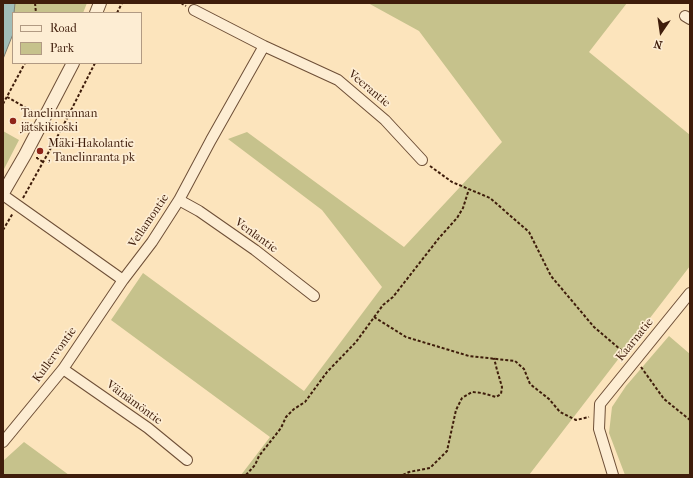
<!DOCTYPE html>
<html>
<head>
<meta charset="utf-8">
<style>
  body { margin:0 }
  #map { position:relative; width:693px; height:478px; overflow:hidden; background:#fce4bc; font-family:"IM FELL French Canon",serif }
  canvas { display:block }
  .frame { position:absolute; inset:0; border:4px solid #3f1d0b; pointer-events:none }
  .legend { position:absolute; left:12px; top:12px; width:130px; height:52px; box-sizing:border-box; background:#fdedd3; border:1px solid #b19a83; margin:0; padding:5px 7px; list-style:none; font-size:12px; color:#3f1d0b }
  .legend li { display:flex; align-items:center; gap:8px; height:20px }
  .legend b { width:20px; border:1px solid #b19a83 }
  .north { position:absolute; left:641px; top:12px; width:40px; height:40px; -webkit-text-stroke:3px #fdedd3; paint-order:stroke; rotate:193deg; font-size:11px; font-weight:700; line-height:16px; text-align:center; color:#3f1d0b }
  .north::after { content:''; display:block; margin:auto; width:14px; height:18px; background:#3f1d0b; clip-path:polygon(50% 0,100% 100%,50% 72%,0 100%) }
</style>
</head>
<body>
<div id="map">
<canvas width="693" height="478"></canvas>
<div class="frame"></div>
<ul class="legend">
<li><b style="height:5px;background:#fdedd3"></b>Road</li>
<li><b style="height:11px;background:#c6c28c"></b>Park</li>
</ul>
<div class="north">N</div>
</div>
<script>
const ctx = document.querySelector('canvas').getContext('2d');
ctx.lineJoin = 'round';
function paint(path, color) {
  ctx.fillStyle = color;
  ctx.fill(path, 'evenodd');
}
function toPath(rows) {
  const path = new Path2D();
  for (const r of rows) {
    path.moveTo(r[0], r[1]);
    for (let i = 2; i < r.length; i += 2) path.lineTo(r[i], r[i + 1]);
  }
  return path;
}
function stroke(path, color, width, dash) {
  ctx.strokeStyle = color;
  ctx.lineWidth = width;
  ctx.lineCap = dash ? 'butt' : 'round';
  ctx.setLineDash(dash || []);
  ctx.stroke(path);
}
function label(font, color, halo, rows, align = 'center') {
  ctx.font = font + ' "IM FELL French Canon",serif';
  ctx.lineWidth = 3.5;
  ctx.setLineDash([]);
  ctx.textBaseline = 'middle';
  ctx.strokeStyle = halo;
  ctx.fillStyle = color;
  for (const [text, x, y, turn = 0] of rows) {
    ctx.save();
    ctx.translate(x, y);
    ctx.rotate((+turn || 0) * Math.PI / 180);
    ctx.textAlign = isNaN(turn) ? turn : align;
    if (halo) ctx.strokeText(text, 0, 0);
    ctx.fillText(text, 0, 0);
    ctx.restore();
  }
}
const green = toPath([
  [15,3,87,3,83,13,14,13],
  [368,3,627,3,589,52,690,135,690,266,529,475,241,475,270,437,111,320,143,273,304,391,382,287,322,210,228,139,247,132,404,247,502,142,419,31],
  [3,131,19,140,3,171],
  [669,336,690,354,690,475,625,475,609,433,612,407,626,386],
  [24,442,69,475,3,475,3,461]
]);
const water = toPath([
  [3,3,15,3,14,13,13,13,13,34,3,59,3,3]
]);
const path = toPath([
  [35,3,36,13],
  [181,3,186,6],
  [117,13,122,3],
  [7,97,35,113],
  [3,104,25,63],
  [52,124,61,130],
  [37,157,37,158,43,162],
  [430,166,452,182,490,198,529,232,551,276,594,327,627,355],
  [23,198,61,130,95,63],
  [3,230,13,213],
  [374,317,406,337,469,356,515,361,524,369,530,384,549,399,560,412,576,420,589,417],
  [641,367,664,399,690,420],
  [246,475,255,465,259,456,281,428,286,417,294,409,305,402,327,372,356,342,383,305,393,297,439,238,457,218,463,208,469,189],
  [403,475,409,472,430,468,447,451,456,410,462,398,472,392,482,393,496,397,501,394,502,387,497,370,494,358]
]);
const minor = toPath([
  [194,10,264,46,338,80,385,120,422,160],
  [685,16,690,19],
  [3,195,123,280],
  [179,200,199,211,255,250,314,296],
  [63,369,148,428,187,460],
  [3,442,63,369,123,280,152,242,179,200,211,140,264,46],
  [613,475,599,429,600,404,690,293]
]);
const tertiary = toPath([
  [96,13,100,3],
  [3,193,25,155,73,63]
]);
const markers = [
  [13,121,4,"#8f2418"],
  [40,151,4,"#8f2418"]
];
const streetNames = [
  ["Veerantie",369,89,40],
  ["Vellamontie",149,221,-56],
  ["Venlantie",256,236,36],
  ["Kaarnatie",635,340,-51],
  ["Kullervontie",55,355,-54],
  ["Väinämöntie",134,403,36]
];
const poiNames = [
  ["Tanelinrannan",21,114],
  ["jätskikioski",21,128],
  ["Mäki-Hakolantie",48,144],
  [", Tanelinranta pk",48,158]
];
paint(green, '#c6c28c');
paint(water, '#a1bdb8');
stroke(water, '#7a7d73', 1);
stroke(minor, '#6e4f37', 12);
stroke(tertiary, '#6e4f37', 14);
stroke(path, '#3f1d0b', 2, [3, 2]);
stroke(minor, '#fdedd3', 10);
stroke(tertiary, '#fdedd3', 12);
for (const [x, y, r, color] of markers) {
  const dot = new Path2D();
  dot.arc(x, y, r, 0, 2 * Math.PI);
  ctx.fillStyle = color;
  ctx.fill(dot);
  stroke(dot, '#fdedd3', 1.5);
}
label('12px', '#3f1d0b', '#fdedd3', streetNames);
label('12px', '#3f1d0b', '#fdedd3', poiNames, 'left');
</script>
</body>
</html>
